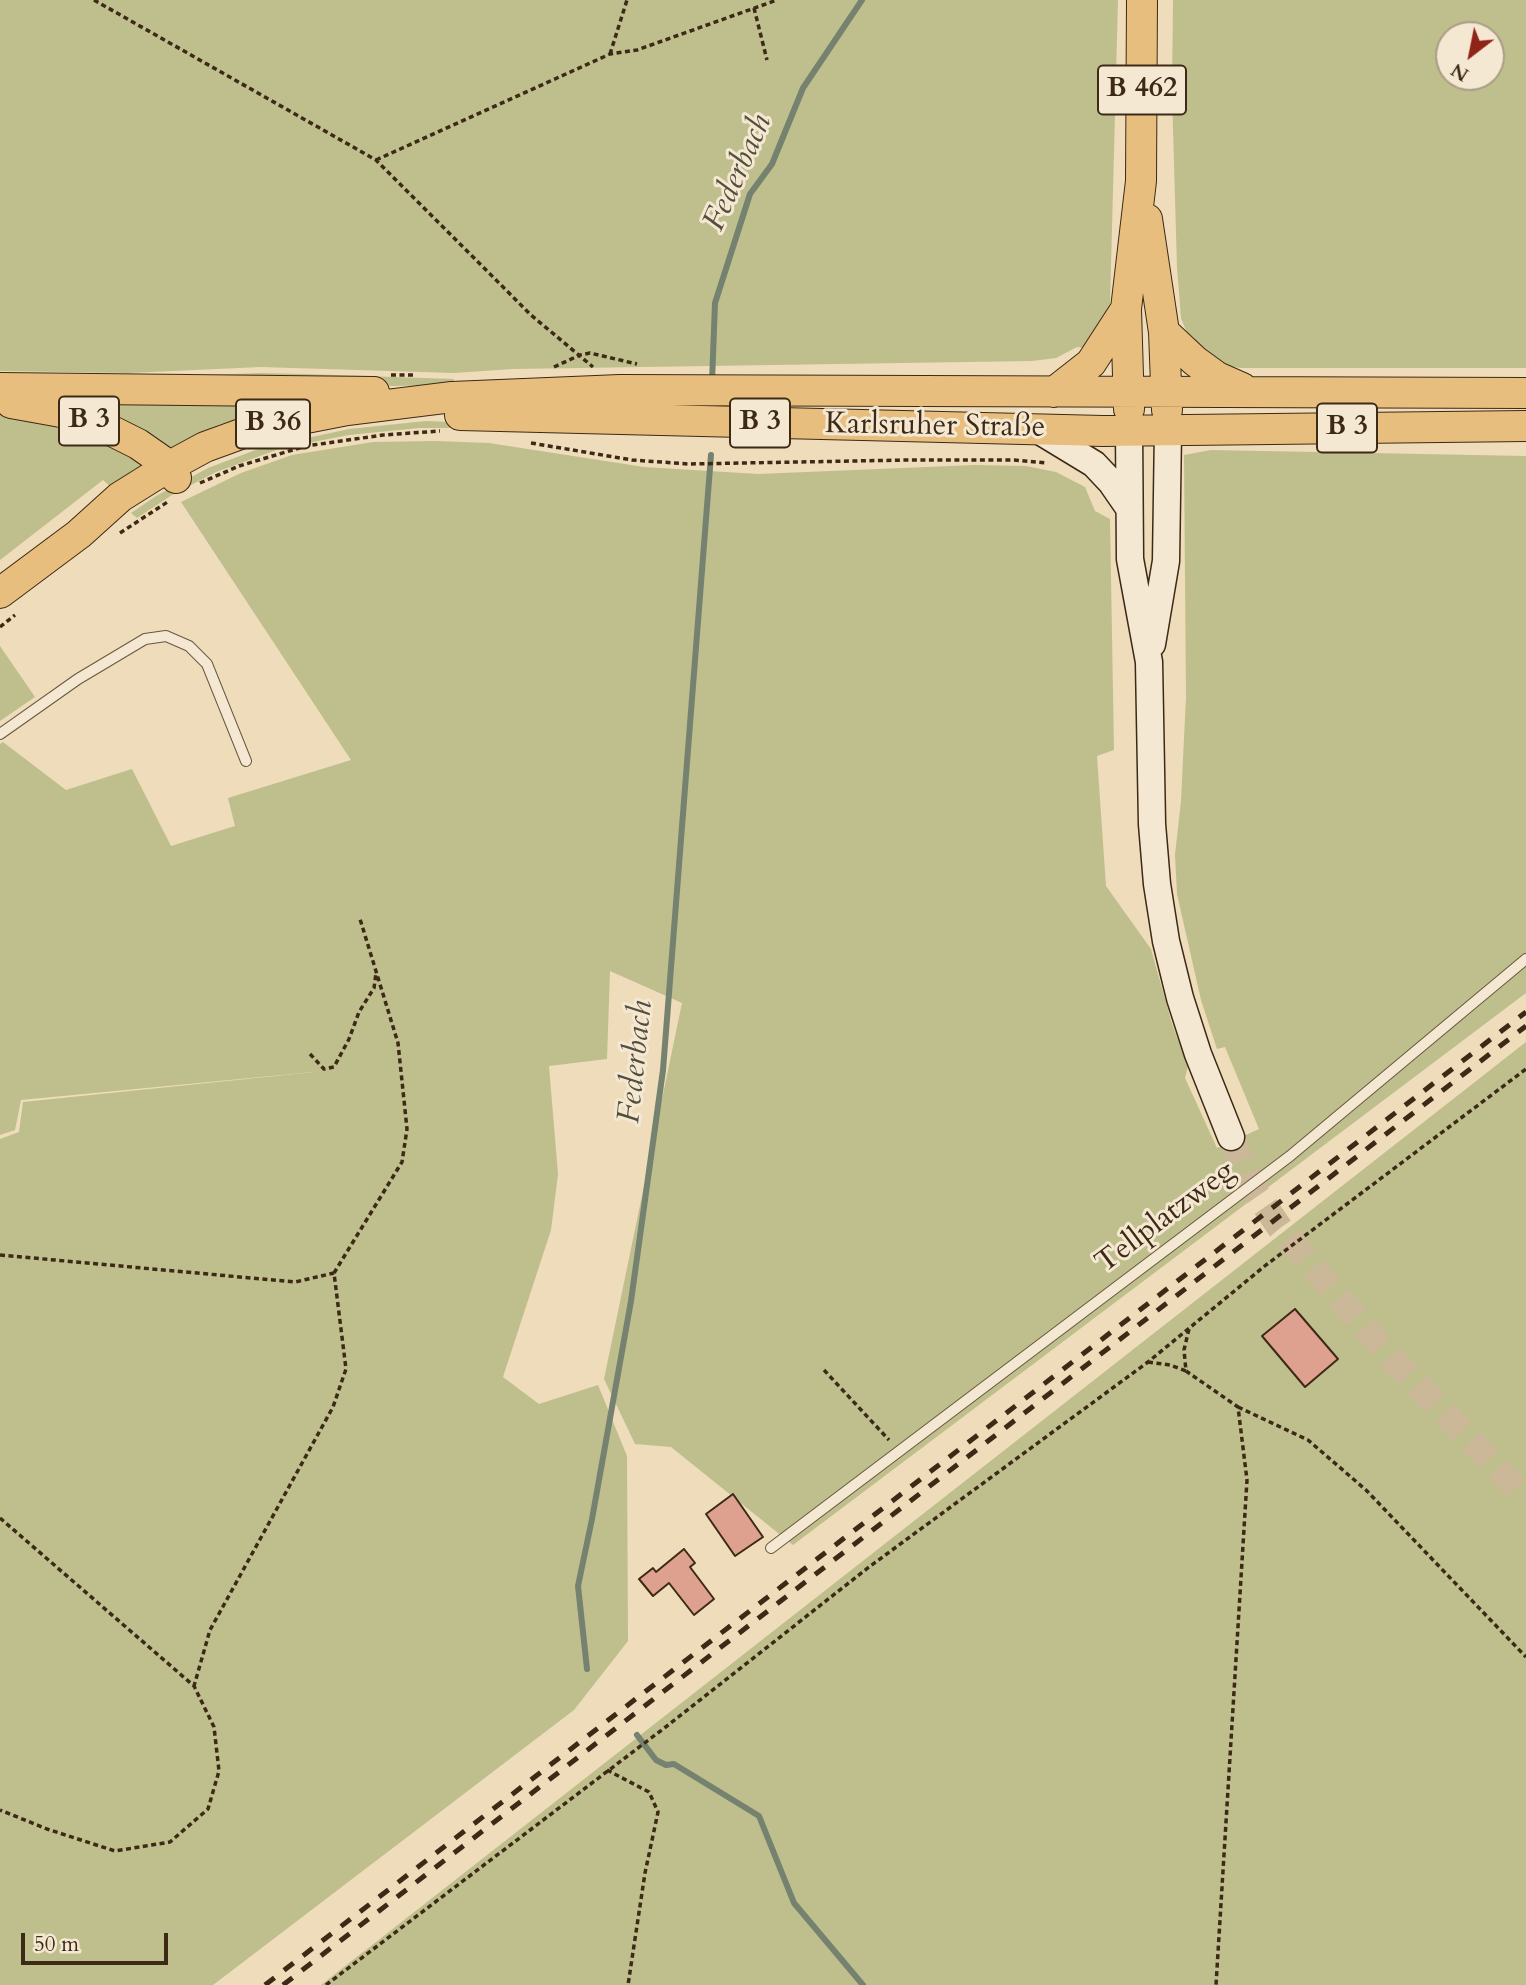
<!DOCTYPE html>
<html>
<head>
<meta charset="utf-8">
<style>
  body { margin:0 }
  #map { position:relative; width:1526px; height:1985px; overflow:hidden; background:#eedcba; font-family:Cardo,serif }
  canvas { display:block }
  .north { position:absolute; left:1435px; top:21px; width:70px; height:70px; box-sizing:border-box; background:#f4e8d2; border:2px solid #ab9c87; border-radius:50%; rotate:212deg; font-size:19px; font-weight:700; line-height:28px; text-align:center; color:#3d2a16 }
  .north::after { content:''; display:block; margin:auto; width:24px; height:32px; background:#8f2418; clip-path:polygon(50% 0,100% 100%,50% 72%,0 100%) }
  .scale { position:absolute; left:21px; top:1933px; width:147px; height:32px; box-sizing:border-box; border:4px solid #3d2a16; border-top:0; padding-left:9px; font-size:21px; line-height:24px; white-space:nowrap; color:#3d2a16; -webkit-text-stroke:5px #f4e8d2; paint-order:stroke }
</style>
</head>
<body>
<div id="map">
<canvas width="1526" height="1985"></canvas>
<div class="north">N</div>
<div class="scale">50 m</div>
</div>
<script>
const ctx = document.querySelector('canvas').getContext('2d');
ctx.lineJoin = 'round';
function paint(path, color) {
  ctx.fillStyle = color;
  ctx.fill(path, 'evenodd');
}
function toPath(rows) {
  const path = new Path2D();
  for (const r of rows) {
    path.moveTo(r[0], r[1]);
    for (let i = 2; i < r.length; i += 2) path.lineTo(r[i], r[i + 1]);
  }
  return path;
}
function stroke(path, color, width, dash) {
  ctx.strokeStyle = color;
  ctx.lineWidth = width;
  ctx.lineCap = dash ? 'butt' : 'round';
  ctx.setLineDash(dash || []);
  ctx.stroke(path);
}
function label(font, color, halo, rows, align = 'center') {
  ctx.font = font + ' Cardo,serif';
  ctx.lineWidth = 6;
  ctx.setLineDash([]);
  ctx.textBaseline = 'middle';
  ctx.strokeStyle = halo;
  ctx.fillStyle = color;
  for (const [text, x, y, turn = 0] of rows) {
    ctx.save();
    ctx.translate(x, y);
    ctx.rotate((+turn || 0) * Math.PI / 180);
    ctx.textAlign = isNaN(turn) ? turn : align;
    if (halo) ctx.strokeText(text, 0, 0);
    ctx.fillText(text, 0, 0);
    ctx.restore();
  }
}
const green = toPath([
  [0,0,1118,0,1110,304,1106,323,1093,349,1077,347,1056,358,1032,361,513,369,454,373,261,367,129,373,0,371],
  [1173,0,1526,0,1526,368,1241,368,1221,365,1189,338,1181,318,1177,267,1172,95],
  [1449,35,1491,35,1491,77,1449,77],
  [261,373,305,374,454,379,452,385,393,386,129,378],
  [26,394,298,399,218,425,172,448],
  [0,408,65,419,142,464,141,468,113,489,103,480,0,560],
  [426,421,450,422,452,428,419,428,349,435,282,448,216,472,172,495,137,518,131,513,156,496,208,468,261,448,349,429],
  [436,441,489,443,644,467,758,474,975,465,1026,466,1056,472,1085,487,1095,511,1110,519,1114,750,1097,756,1106,886,1151,949,1172,1024,1188,1066,1185,1078,1217,1148,1259,1129,1225,1047,1217,1049,1201,1000,1177,894,1175,855,1181,801,1186,697,1184,455,1211,450,1526,456,1526,993,793,1545,671,1447,635,1444,604,1379,682,1003,610,971,607,1059,549,1066,558,1174,551,1230,503,1377,539,1404,598,1385,627,1456,628,1641,574,1710,213,1985,0,1985,0,1139,19,1132,23,1102,324,1071,21,1100,15,1130,0,1135,0,744,3,742,66,790,132,769,171,846,235,826,228,798,351,760,181,502,241,473,292,455,373,442],
  [0,646,35,697,0,721],
  [1526,1042,1526,1985,321,1985]
]);
const stream = toPath([
  [712,382,715,303,750,194,772,164,803,88,862,0],
  [587,1669,578,1586,592,1519,631,1301,663,1070,711,455],
  [637,1735,656,1760,666,1765,674,1764,759,1816,794,1903,863,1985]
]);
const building = toPath([
  [1295,1309,1338,1359,1305,1387,1262,1336,1295,1309],
  [733,1494,763,1537,735,1556,706,1514,733,1494],
  [684,1549,695,1563,690,1567,714,1599,694,1615,669,1583,653,1596,639,1579,653,1568,656,1572,684,1549]
]);
const secondaryTunnel = toPath([
  [1231,1137,1254,1190,1280,1228,1380,1346,1526,1498]
]);
const path = toPath([
  [94,0,376,160,531,315,593,367],
  [754,8,767,60],
  [610,54,627,0],
  [376,160,610,54,637,50,777,0],
  [554,367,580,355,590,353,637,364],
  [391,375,414,375],
  [531,443,632,460,689,464,907,460,1014,460,1047,463],
  [200,483,239,466,306,446,383,435,440,431],
  [120,533,169,501],
  [0,627,15,615],
  [310,1054,324,1069,334,1067,349,1039,359,1012,374,988,376,973],
  [0,1255,295,1282,334,1273,346,1369,333,1407,210,1630,194,1686],
  [334,1273,402,1162,407,1129,398,1043,360,919],
  [1189,1329,1184,1350,1186,1371,1238,1407,1247,1480,1216,1985],
  [1148,1362,1170,1365,1186,1371],
  [824,1370,889,1440],
  [1238,1407,1308,1440,1366,1490,1526,1657],
  [0,1518,194,1686,214,1727,219,1771,208,1809,170,1842,115,1851,47,1829,0,1810],
  [607,1770,649,1792,658,1812,645,1873,628,1985],
  [326,1985,667,1726,869,1567,1148,1362,1266,1265,1526,1069]
]);
const service = toPath([
  [0,734,78,679,145,639,166,636,189,646,207,664,246,761],
  [771,1548,1290,1156,1526,959]
]);
const secondary = toPath([
  [1038,430,1094,464,1111,482,1129,508],
  [1129,430,1130,559,1149,662,1152,824,1157,884,1166,941,1180,998,1198,1054,1231,1137],
  [1152,644,1166,561,1168,430]
]);
const primary = toPath([
  [1147,219,1164,332,1167,410],
  [1164,332,1195,361,1217,377,1242,388],
  [0,388,374,392],
  [1054,392,1091,363,1126,309],
  [11,403,61,412,106,428,138,444,161,460,176,478],
  [1129,409,1126,309,1141,181,1142,0],
  [460,415,1103,431,1526,426],
  [0,593,79,534,120,497,168,467,205,447,260,427,347,410,452,397,620,390,1526,393]
]);
const rail = toPath([
  [265,1985,1526,1012],
  [283,1985,1526,1026]
]);
const shields = [
  [1142,90,88],
  [89,421,60],
  [760,423,60],
  [273,424,74],
  [1347,428,60]
];
const shieldNames = [
  ["B 462",1142,90],
  ["B 3",89,421],
  ["B 3",760,423],
  ["B 36",273,424],
  ["B 3",1347,428]
];
const streetNames = [
  ["Karlsruher Straße",935,427,1],
  ["Tellplatzweg",1166,1218,-37]
];
const waterNames = [
  ["Federbach",739,173,-66],
  ["Federbach",637,1062,-84]
];
paint(green, '#bebf8c');
stroke(stream, '#758270', 6);
paint(building, '#dfa18f');
stroke(building, '#3d2a16', 2);
stroke(secondaryTunnel, '#cbb899', 26, [26, 13]);
stroke(service, '#69563f', 12);
stroke(secondary, '#3d2a16', 29);
stroke(primary, '#3d2a16', 32);
stroke(path, '#3d2a16', 3.5, [5, 3.5]);
stroke(service, '#f4e8d2', 10);
stroke(secondary, '#f4e8d2', 26);
stroke(primary, '#e7be7d', 30);
stroke(rail, '#3d2a16', 5, [12, 12]);
for (const [x, y, w] of shields) {
  const box = new Path2D();
  box.roundRect(x - w / 2, y - 24.5, w, 49, 5);
  ctx.fillStyle = '#f4e8d2';
  ctx.fill(box);
  stroke(box, '#3d2a16', 2);
}
label('bold 28px', '#3d2a16', null, shieldNames);
label('30px', '#3d2a16', '#f4e8d2', streetNames);
label('italic 32px', '#544e3c', '#f4e8d2', waterNames);
</script>
</body>
</html>
